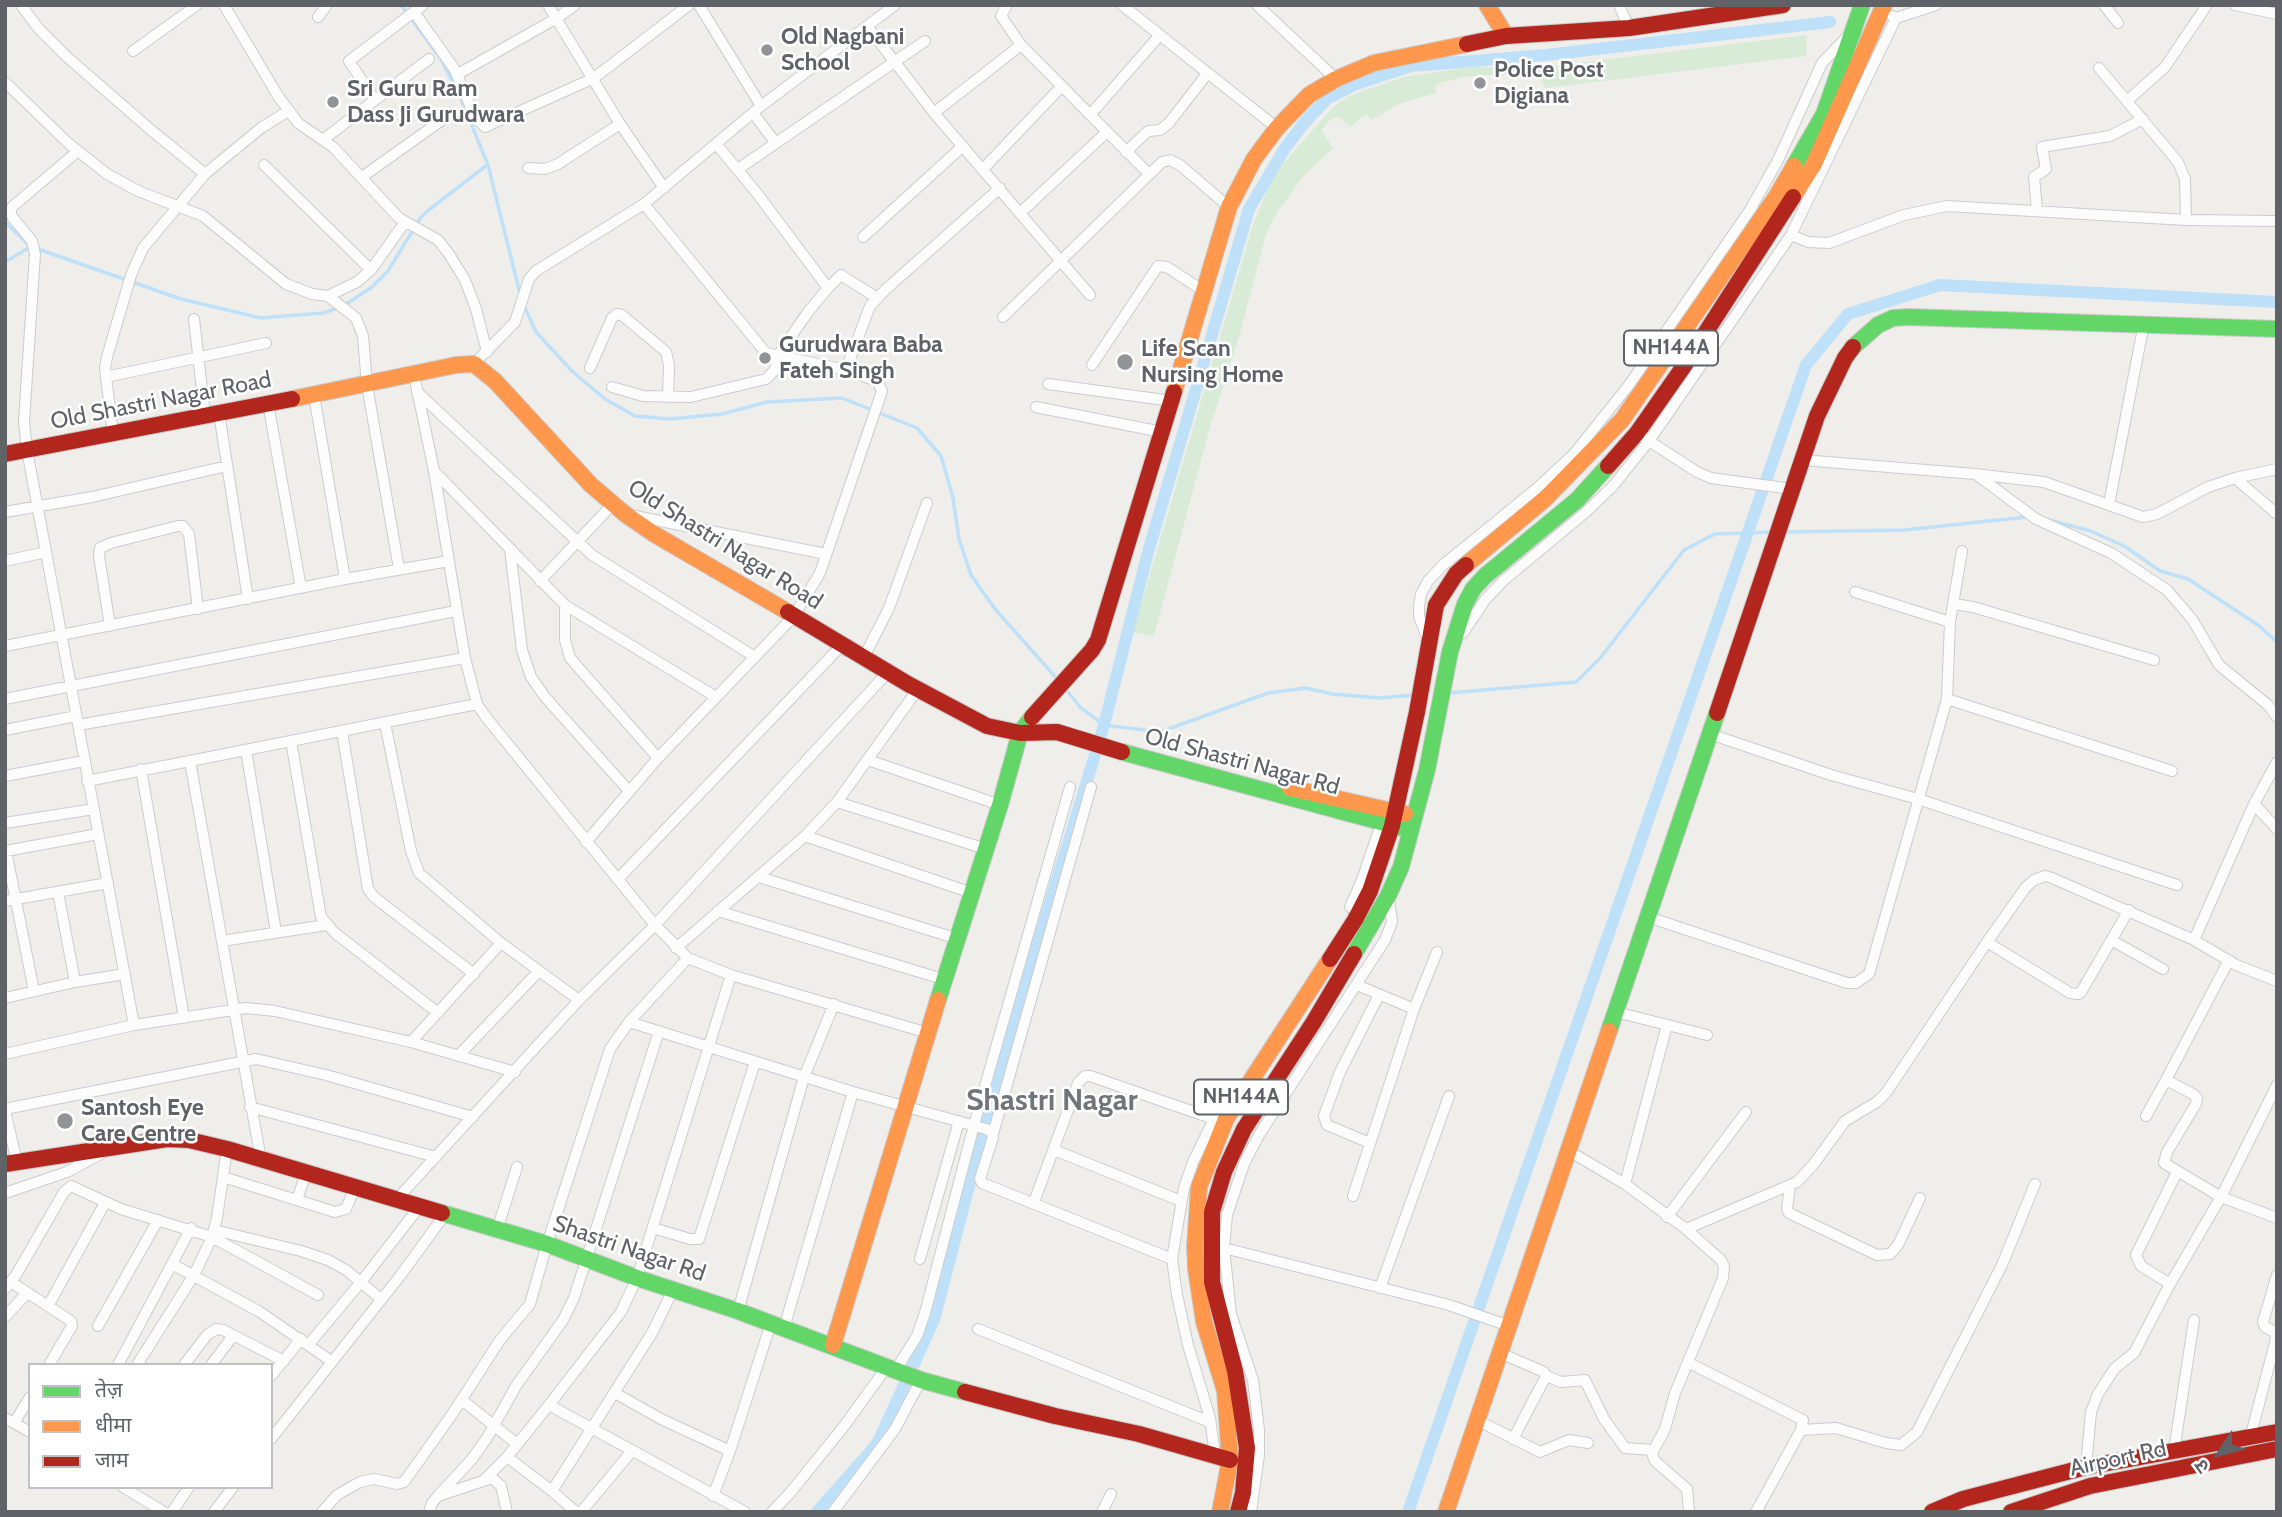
<!DOCTYPE html>
<html>
<head>
<meta charset="utf-8">
<style>
  body { margin:0 }
  #map { position:relative; width:2282px; height:1517px; overflow:hidden; background:#efeeea; font-family:Cabin,"Noto Sans Devanagari",sans-serif }
  canvas { display:block }
  .frame { position:absolute; inset:0; border:7px solid #5f6368; pointer-events:none }
  .legend { position:absolute; left:28px; top:1363px; width:245px; height:126px; box-sizing:border-box; background:#fff; border:2px solid #bfc1c3; margin:0; padding:9px 12px; list-style:none; font-size:21px; color:#5f6368 }
  .legend li { display:flex; align-items:center; gap:14px; height:35px }
  .legend b { width:35px; border:2px solid #bfc1c3 }
  .north { position:absolute; left:2184px; top:1419px; width:70px; height:70px; -webkit-text-stroke:5px #fff; paint-order:stroke; rotate:234deg; font-size:19px; font-weight:700; line-height:28px; text-align:center; color:#5f6368 }
  .north::after { content:''; display:block; margin:auto; width:24px; height:32px; background:#5f6368; clip-path:polygon(50% 0,100% 100%,50% 72%,0 100%) }
</style>
</head>
<body>
<div id="map">
<canvas width="2282" height="1517"></canvas>
<div class="frame"></div>
<ul class="legend">
<li><b style="height:9px;background:#63d668"></b>तेज़</li>
<li><b style="height:9px;background:#ff974d"></b>धीमा</li>
<li><b style="height:9px;background:#b3261e"></b>जाम</li>
</ul>
<div class="north">उ</div>
</div>
<script>
const ctx = document.querySelector('canvas').getContext('2d');
ctx.lineJoin = 'round';
function paint(path, color) {
  ctx.fillStyle = color;
  ctx.fill(path, 'evenodd');
}
function toPath(rows) {
  const path = new Path2D();
  for (const r of rows) {
    path.moveTo(r[0], r[1]);
    for (let i = 2; i < r.length; i += 2) path.lineTo(r[i], r[i + 1]);
  }
  return path;
}
function stroke(path, color, width, dash) {
  ctx.strokeStyle = color;
  ctx.lineWidth = width;
  ctx.lineCap = dash ? 'butt' : 'round';
  ctx.setLineDash(dash || []);
  ctx.stroke(path);
}
function label(font, color, halo, rows, align = 'center') {
  ctx.font = font + ' Cabin,sans-serif';
  ctx.lineWidth = 5;
  ctx.setLineDash([]);
  ctx.textBaseline = 'middle';
  ctx.strokeStyle = halo;
  ctx.fillStyle = color;
  for (const [text, x, y, turn = 0] of rows) {
    ctx.save();
    ctx.translate(x, y);
    ctx.rotate((+turn || 0) * Math.PI / 180);
    ctx.textAlign = isNaN(turn) ? turn : align;
    if (halo) ctx.strokeText(text, 0, 0);
    ctx.fillText(text, 0, 0);
    ctx.restore();
  }
}
const green = toPath([
  [1807,35,1806,56,1546,88,1539,79,1518,73,1462,77,1436,84,1436,93,1398,104,1372,120,1366,114,1350,127,1338,116,1329,121,1321,130,1333,148,1302,178,1277,212,1266,234,1239,337,1210,427,1154,636,1133,632,1253,225,1270,184,1283,164,1332,108,1349,96,1404,77,1470,67,1536,68]
]);
const stream = toPath([
  [401,5,441,59,461,99,488,165,521,298],
  [5,222,29,245],
  [35,248,181,299,261,318,323,313,338,308],
  [5,262,30,247],
  [345,305,372,287,388,271,421,217,430,209,487,165],
  [524,305,536,332,572,371,605,399,635,416,670,419,722,414,767,402,842,398,917,428,941,456,953,498,959,539,971,575,995,609,1059,681],
  [2049,520,2091,531,2126,547,2160,571,2188,579,2258,625,2277,642],
  [1784,532,1904,530,2027,517],
  [1064,687,1081,708,1104,725,1160,732,1268,693,1306,688,1332,694,1380,698,1413,695],
  [1449,693,1576,682,1601,657,1684,550,1715,534,1773,532]
]);
const canal = toPath([
  [817,1512,877,1444,934,1320,1000,1067,1104,725,1148,552,1249,209,1285,148,1305,122,1327,99,1356,84,1411,66,1546,55,1830,22],
  [1408,1512,1806,365,1848,314,1940,285,2277,302]
]);
const street = toPath([
  [21,5,38,28,67,57,151,130,205,174],
  [224,5,278,96,298,123,333,147,399,218,438,240,449,254,465,280,476,309,487,352],
  [548,5,620,124,664,188],
  [699,5,761,106],
  [1007,5,1001,16,1021,45,1149,174],
  [1122,5,1277,128],
  [1257,5,1336,79],
  [1619,5,1629,28],
  [2104,5,2118,23],
  [2235,5,2277,14],
  [414,12,455,70,475,117,485,127,594,78,689,5],
  [1892,16,1896,18,1936,5],
  [318,17,327,5],
  [1896,18,1791,235,1808,242,1829,243,1904,215,1947,206,2186,220,2277,221],
  [867,26,934,113,1090,295],
  [133,51,197,5],
  [2099,68,2178,162,2185,179,2186,220],
  [458,74,557,18,575,5],
  [5,82,68,143,107,174,138,191,203,216,286,284,312,294,328,296,357,282,371,270,405,222],
  [375,100,429,59],
  [2127,101,2165,67,2207,5],
  [753,113,775,142],
  [934,113,1021,45],
  [1090,115,1159,36],
  [324,139,375,100,349,61,423,5],
  [78,151,12,207,10,212,13,218,32,241,35,254,24,421,27,450,134,1025],
  [1126,152,1148,131,1160,130,1169,123,1207,74],
  [264,165,371,270],
  [528,168,545,169,558,164,620,124],
  [738,169,925,41],
  [983,169,1062,86],
  [362,177,452,113],
  [2037,210,2034,177,2046,169,2042,147,2110,136,2143,119],
  [1020,213,1107,132],
  [863,237,963,146],
  [828,288,841,275,877,298],
  [328,296,356,318,363,336,367,385,399,569],
  [1003,317,1162,162,1170,160,1180,165,1229,207],
  [194,319,205,416],
  [474,364,515,322,529,279,536,271,644,204,761,106,895,5],
  [1092,365,1158,266,1167,267,1205,292],
  [590,368,612,318,617,314,622,315,666,352,669,365,668,397],
  [846,370,870,306,885,290,1000,188],
  [414,375,434,471,465,658,477,704,485,716,655,925,688,958,731,975,928,1033],
  [106,377,266,343],
  [1048,384,1172,401],
  [612,387,643,396,691,397,766,379,775,370,777,357,808,312,828,288,756,192,717,145],
  [417,392,592,555,755,657],
  [314,395,345,579,449,561],
  [268,403,301,588],
  [1036,407,1162,432],
  [219,413,248,599],
  [113,434,105,368,107,357,131,275,143,248,205,174,261,128,288,111],
  [1643,437,1697,472,1711,478,1792,489],
  [1802,460,1975,474,2044,482,2143,517,2157,514,2208,487,2235,478,2277,469],
  [434,471,565,605,716,697],
  [1977,475,2036,519,2111,553,2167,590,2192,619,2219,665,2268,705,2277,717],
  [2235,478,2277,514],
  [2109,504,2144,323],
  [5,512,92,497,227,466],
  [630,515,826,554],
  [510,549,522,650,531,677,545,697,629,791],
  [5,561,46,552],
  [540,581,613,504],
  [1855,592,1950,622],
  [1954,604,1973,607,2154,660],
  [565,605,565,640,570,658,658,758],
  [110,626,99,556,100,548,111,543,178,526,183,526,189,534,198,609],
  [1463,633,1485,600,1503,581,1586,512,1613,486,1649,441,1791,235],
  [1426,635,1419,616,1419,606,1421,594,1428,581,1443,565,1535,490,1573,455,1629,385,1750,210,1778,160,1822,63,1846,38],
  [5,646,345,579],
  [864,657,889,608,927,503],
  [5,699,456,611],
  [1947,699,2172,771],
  [385,723,411,851,419,873,501,943,579,1000],
  [78,725,465,658],
  [5,730,76,716],
  [342,731,368,889,374,897,474,974],
  [1710,734,1831,775,1918,799,2177,885],
  [291,741,321,917,335,933,438,1013],
  [246,750,276,932],
  [868,760,1000,805],
  [141,769,184,1018],
  [5,776,84,761],
  [87,781,190,761],
  [837,802,986,849],
  [2254,804,2277,829],
  [5,823,94,809],
  [805,836,972,893],
  [586,842,658,758,794,616,820,573,882,391,877,381,846,370,766,353,644,204],
  [759,877,958,939],
  [618,879,843,644],
  [58,892,75,982],
  [5,901,108,883],
  [1350,907,1362,880,1381,824],
  [718,911,946,980],
  [1648,917,1847,983,1856,983,1869,974,1947,699,1950,622,1962,551],
  [2111,940,2163,969],
  [2194,940,2236,965,2277,981],
  [222,941,326,925],
  [1987,942,2070,993,2078,994,2081,992,2129,910],
  [676,948,805,836,837,802,918,689],
  [1357,985,1414,1009],
  [34,991,6,851,98,834],
  [5,998,75,982,125,974],
  [1616,1012,1707,1035],
  [629,1022,853,1092,986,1129,991,1131,993,1137,980,1179,982,1183,1172,1259],
  [1667,1025,1625,1184,1686,1229,1797,1182,1813,1165,1845,1121,1877,1102,1886,1093,1987,942,2026,887,2034,880,2045,876,2052,878,2194,940,2254,804,2277,762],
  [411,1042,501,943],
  [5,1054,134,1025,246,1008,275,1011,411,1042,515,1072],
  [458,1056,539,971],
  [2166,1080,2229,960],
  [250,1107,436,1157],
  [5,1109,256,1059,326,1075,473,1117],
  [5,1111,17,1162],
  [2146,1116,2166,1080,2193,1094,2197,1098,2196,1104,2167,1152,2164,1163,2221,1197,2277,1218],
  [993,1134,1091,787],
  [1370,1143,1327,1125,1324,1116,1340,1072,1379,995],
  [1054,1150,1181,1201],
  [1569,1151,1625,1184],
  [261,1160,190,761,477,704],
  [223,1177,335,1212,346,1209,355,1187],
  [1790,1186,1787,1209,1789,1213,1877,1255,1890,1254,1898,1245,1920,1198],
  [5,1193,67,1172,106,1151],
  [1353,1196,1414,1009,1437,952],
  [397,1199,579,1000,655,925,888,672],
  [297,1200,306,1173],
  [1034,1202,1078,1083,1085,1076,1090,1076,1214,1119],
  [1667,1217,1746,1112],
  [653,1228,690,1239,699,1239,755,1062],
  [1686,1229,1721,1260,1724,1267,1723,1278,1675,1393,1665,1429,1652,1453,1655,1461,1687,1489,1689,1512],
  [214,1230,301,1251,328,1260,346,1270,381,1299],
  [497,1230,517,1167],
  [1224,1248,1449,1305,1509,1326],
  [920,1259,959,1121],
  [172,1264,260,1312,331,1361],
  [11,1282,71,1321,72,1326,49,1365],
  [2170,1284,2141,1266,2136,1255,2177,1172],
  [1380,1288,1449,1096],
  [5,1289,16,1275,64,1192,71,1186,121,1209,212,1237,318,1295],
  [48,1306,105,1203],
  [738,1311,804,1077,834,1004],
  [5,1317,27,1293],
  [98,1326,158,1220],
  [784,1328,853,1092],
  [978,1329,1210,1422],
  [309,1344,361,1282,420,1206],
  [1500,1353,1544,1372,1546,1376,1513,1439],
  [1689,1363,1803,1420,1801,1430,1756,1512],
  [118,1365,191,1228],
  [137,1365,194,1275,212,1237,217,1218,227,1149],
  [184,1365,207,1335,216,1329,223,1330,284,1361],
  [211,1365,233,1336],
  [895,1371,917,1336,925,1313,974,1125,1070,787],
  [271,1376,301,1339],
  [1546,1376,1561,1382,1585,1380,1604,1419,1625,1448,1653,1450],
  [615,1393,661,1419,730,1451],
  [462,1400,517,1444],
  [549,1405,745,1512],
  [5,1418,30,1432],
  [1477,1420,1540,1452,1569,1440,1588,1443],
  [14,1423,30,1397],
  [1801,1430,1836,1428,1886,1443,1901,1445,1917,1432,2002,1265,2035,1184],
  [2250,1438,2276,1339,2275,1332,2265,1327,2263,1322,2277,1275],
  [271,1439,400,1276,446,1213],
  [2174,1451,2194,1320],
  [1215,1455,1210,1418,1188,1345,1177,1295,1172,1259,1184,1188,1193,1162,1214,1119,1224,1103],
  [507,1457,552,1491,576,1512],
  [2086,1467,2091,1412,2098,1394,2115,1368,2134,1353,2170,1284,2221,1197,2277,1085],
  [484,1480,507,1457,549,1405,621,1312,637,1278,731,975],
  [123,1487,164,1512],
  [552,1491,652,1333,673,1290],
  [438,1496,472,1459,487,1438,516,1386,563,1320,574,1298,659,1031],
  [713,1496,730,1451,771,1323],
  [172,1512,189,1487],
  [214,1512,233,1487],
  [322,1512,337,1495,360,1482,374,1479,397,1484,404,1482,453,1413,500,1340,530,1304,547,1244,610,1049,629,1022,688,958],
  [429,1512,432,1503,438,1496,492,1478,501,1486,507,1512],
  [581,1512,632,1451],
  [772,1512,790,1493,845,1425,886,1368],
  [833,1512,895,1429,921,1380],
  [1102,1512,1111,1494],
  [1251,1512,1259,1455,1259,1430,1253,1380,1231,1314,1224,1248,1227,1215,1244,1164,1259,1135,1385,940,1392,922,1389,900]
]);
const fast = toPath([
  [1794,166,1824,114,1862,5],
  [1853,347,1878,325,1893,318,1908,317,2277,329],
  [1122,752,1403,828],
  [1354,954,1388,896,1401,867,1427,770,1450,652,1465,604,1473,589,1485,576,1577,500,1608,466],
  [938,1000,1000,805,1020,733,1032,717],
  [1609,1031,1717,713],
  [442,1213,547,1244,637,1278,738,1311,921,1380,965,1392]
]);
const slow = toPath([
  [1487,5,1506,36],
  [1793,197,1814,164,1884,5],
  [1174,392,1229,207,1254,159,1277,128,1309,95,1336,79,1374,63,1467,44],
  [292,399,456,365,474,364,495,381,591,485,625,514,654,534,788,612],
  [1466,565,1545,499,1622,420,1776,197,1794,166],
  [1290,788,1405,814],
  [833,1345,938,1000],
  [1220,1512,1230,1460,1225,1391,1204,1322,1196,1269,1195,1247,1199,1187,1226,1119,1330,959],
  [1446,1512,1609,1031]
]);
const jam = toPath([
  [1467,44,1506,36,1629,28,1783,5],
  [5,454,292,399],
  [1608,466,1637,433,1684,366,1793,197],
  [788,612,908,684,987,726,1020,733,1057,732,1122,752],
  [1717,713,1817,416,1845,358,1853,347],
  [1032,717,1092,650,1098,640,1174,392],
  [1330,959,1355,920,1370,891,1392,826,1417,712,1436,605,1456,574,1466,565],
  [5,1164,167,1139,189,1140,227,1149,442,1213],
  [965,1392,1055,1416,1139,1434,1230,1460],
  [1238,1512,1243,1493,1247,1448,1235,1371,1212,1282,1212,1212,1224,1172,1244,1129,1313,1023,1354,954],
  [1932,1512,1963,1499,2086,1467,2277,1432],
  [2011,1512,2090,1486,2277,1449]
]);
const markers = [
  [767,50,7,"#919496"],
  [1480,83,7,"#919496"],
  [333,102,7,"#919496"],
  [765,358,7,"#919496"],
  [1125,362,9,"#919496"],
  [65,1121,9,"#919496"]
];
const shields = [
  [1671,348,94],
  [1241,1097,94]
];
const shieldNames = [
  ["NH144A",1671,348],
  ["NH144A",1241,1097]
];
const poiNames = [
  ["Old Nagbani",781,37],
  ["School",781,63],
  ["Police Post",1494,70],
  ["Digiana",1494,96],
  ["Sri Guru Ram",347,89],
  ["Dass Ji Gurudwara",347,115],
  ["Gurudwara Baba",779,345],
  ["Fateh Singh",779,371],
  ["Life Scan",1141,349],
  ["Nursing Home",1141,375],
  ["Santosh Eye",81,1108],
  ["Care Centre",81,1134]
];
const streetNames = [
  ["Old Shastri Nagar Road",161,401,-11],
  ["Old Shastri Nagar Road",725,545,32],
  ["Old Shastri Nagar Rd",1242,762,15],
  ["Shastri Nagar Rd",629,1249,19],
  ["Airport Rd",2118,1459,-12]
];
const districtNames = [
  ["Shastri Nagar",1052,1101]
];
paint(green, '#d8ebd6');
stroke(stream, '#bfe0f9', 3.5);
stroke(canal, '#bfe0f9', 12);
stroke(street, '#cbcccc', 12);
stroke(fast, '#cacacb', 18);
stroke(slow, '#cacacb', 18);
stroke(jam, '#cacacb', 18);
stroke(street, '#fdfcfc', 10);
stroke(fast, '#63d668', 16);
stroke(slow, '#ff974d', 16);
stroke(jam, '#b3261e', 16);
for (const [x, y, r, color] of markers) {
  const dot = new Path2D();
  dot.arc(x, y, r, 0, 2 * Math.PI);
  ctx.fillStyle = color;
  ctx.fill(dot);
  stroke(dot, '#fff', 2.5);
}
for (const [x, y, w] of shields) {
  const box = new Path2D();
  box.roundRect(x - w / 2, y - 17.5, w, 35, 5);
  ctx.fillStyle = '#fff';
  ctx.fill(box);
  stroke(box, '#5f6368', 2);
}
label('bold 21px', '#5f6368', null, shieldNames);
label('bold 23px', '#5f6368', '#fff', poiNames, 'left');
label('23px', '#5f6368', '#fff', streetNames);
label('bold 30px', '#70757a', '#fff', districtNames);
</script>
</body>
</html>
